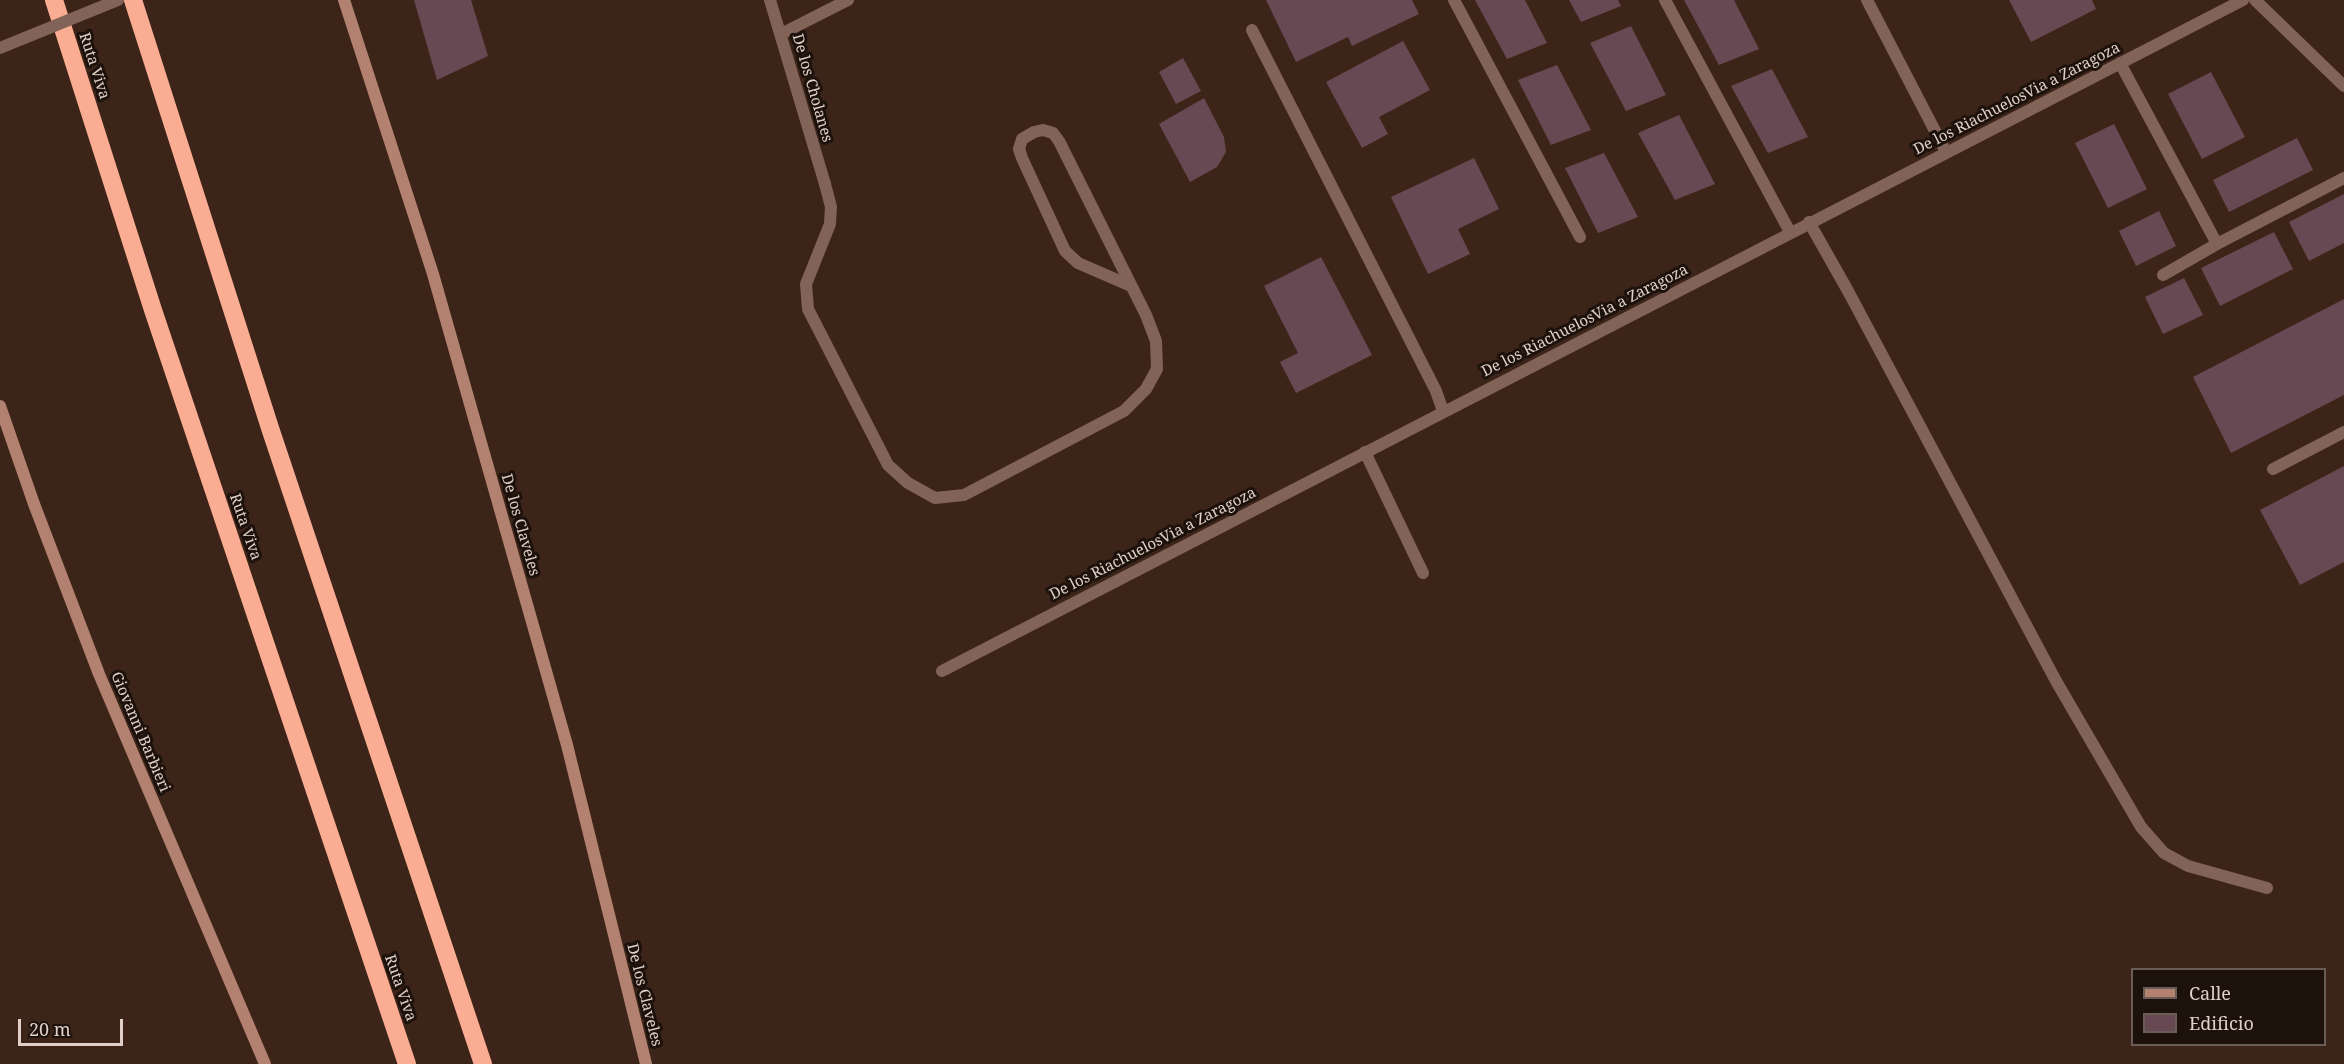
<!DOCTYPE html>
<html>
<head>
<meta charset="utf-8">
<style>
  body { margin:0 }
  #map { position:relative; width:2344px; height:1064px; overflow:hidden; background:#3c2518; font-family:"Noto Serif",serif }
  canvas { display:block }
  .legend { position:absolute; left:2131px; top:968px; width:195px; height:78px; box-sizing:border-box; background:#1c110b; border:2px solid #6a5d57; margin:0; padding:8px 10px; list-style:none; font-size:18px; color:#e0d0c8 }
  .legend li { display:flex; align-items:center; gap:12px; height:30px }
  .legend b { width:30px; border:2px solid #6a5d57 }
  .scale { position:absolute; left:18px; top:1019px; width:105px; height:27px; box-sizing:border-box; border:3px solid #e0d0c8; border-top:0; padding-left:8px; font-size:18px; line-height:21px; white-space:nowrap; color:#e0d0c8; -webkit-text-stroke:4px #1c110b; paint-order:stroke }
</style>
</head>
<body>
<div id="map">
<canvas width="2344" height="1064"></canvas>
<ul class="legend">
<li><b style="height:8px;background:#b38170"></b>Calle</li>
<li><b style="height:16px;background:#664952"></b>Edificio</li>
</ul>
<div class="scale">20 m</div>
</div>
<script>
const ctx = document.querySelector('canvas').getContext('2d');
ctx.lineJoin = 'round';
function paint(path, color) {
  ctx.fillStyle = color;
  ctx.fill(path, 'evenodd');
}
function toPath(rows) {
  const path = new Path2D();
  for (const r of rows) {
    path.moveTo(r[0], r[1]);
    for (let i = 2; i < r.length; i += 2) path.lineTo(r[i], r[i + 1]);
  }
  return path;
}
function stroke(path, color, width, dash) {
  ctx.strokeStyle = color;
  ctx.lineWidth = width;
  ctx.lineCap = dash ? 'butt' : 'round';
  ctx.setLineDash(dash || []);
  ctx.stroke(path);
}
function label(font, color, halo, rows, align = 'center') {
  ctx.font = font + ' "Noto Serif",serif';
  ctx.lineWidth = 6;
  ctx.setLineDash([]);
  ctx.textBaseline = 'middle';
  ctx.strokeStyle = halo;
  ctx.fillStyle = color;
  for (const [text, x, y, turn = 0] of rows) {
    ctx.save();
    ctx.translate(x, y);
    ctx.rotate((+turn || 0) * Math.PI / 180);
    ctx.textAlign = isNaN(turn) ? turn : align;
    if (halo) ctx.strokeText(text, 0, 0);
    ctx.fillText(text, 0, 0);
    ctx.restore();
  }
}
const building = toPath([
  [414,0,471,0,488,56,437,80],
  [1266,0,1412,0,1419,14,1352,46,1348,37,1296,62],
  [1475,0,1525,0,1547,43,1507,59],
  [1569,0,1618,0,1621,6,1581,22],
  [1684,0,1734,0,1759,49,1719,65],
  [2009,0,2092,0,2096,9,2031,42],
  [1631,26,1666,95,1626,111,1590,43],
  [1403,41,1430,90,1379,117,1388,134,1362,148,1326,82],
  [1183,58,1201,91,1176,104,1159,72],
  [1557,65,1591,130,1551,145,1518,80],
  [1772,69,1808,137,1768,153,1731,86],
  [2211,72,2245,137,2202,159,2168,94],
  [1204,98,1224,137,1226,152,1217,167,1190,182,1159,124],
  [1679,115,1715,184,1675,200,1638,133],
  [2114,124,2147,189,2108,208,2075,143],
  [2297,138,2313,170,2229,212,2213,180],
  [1604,153,1638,217,1598,233,1565,168],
  [1474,158,1499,209,1458,229,1470,254,1428,274,1391,197],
  [2344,194,2344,243,2309,261,2289,222],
  [2159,211,2176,246,2136,266,2119,231],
  [2274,232,2293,269,2220,306,2201,268],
  [1321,257,1372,355,1296,393,1280,362,1298,353,1264,286],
  [2184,278,2203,315,2163,334,2145,297],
  [2344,299,2344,395,2231,453,2193,377],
  [2344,466,2344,562,2300,585,2260,510]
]);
const lane = toPath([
  [1454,0,1580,237],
  [1665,0,1790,232],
  [1867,0,1946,152],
  [1252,30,1436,391,1443,411],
  [2120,63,2217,244,2344,178],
  [825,184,831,207,830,224,806,284,808,309,888,465,908,483,935,498,964,495,1124,411,1146,389,1157,369,1156,341,1146,315,1059,141,1053,133,1043,130,1034,132,1022,139,1019,149,1022,158,1065,251,1078,263,1131,286],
  [1809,222,1848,291,2056,681,2141,827,2164,853,2188,866,2267,888],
  [2163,275,2217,244],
  [2273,469,2344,432]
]);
const street = toPath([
  [770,0,825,184],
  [2255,0,2344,86],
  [781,34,848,0],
  [1365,452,1423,573],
  [942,671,2243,0]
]);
const secondary = toPath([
  [344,0,433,274,567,745,646,1064],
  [0,406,34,504,99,674,265,1064]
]);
const highway = toPath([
  [54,0,153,310,407,1064],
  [133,0,271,431,483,1064]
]);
const streetBridge = toPath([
  [0,48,118,0]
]);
const streetNames = [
  ["Ruta Viva",94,66,72],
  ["De los Cholanes",812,88,74],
  ["De los RiachuelosVia a Zaragoza",2017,99,-27],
  ["De los RiachuelosVia a Zaragoza",1585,321,-27],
  ["De los Claveles",520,525,74],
  ["Ruta Viva",245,527,71],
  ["De los RiachuelosVia a Zaragoza",1153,544,-27],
  ["Giovanni Barbieri",140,732,67],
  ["Ruta Viva",400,988,71],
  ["De los Claveles",644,995,76]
];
paint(building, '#664952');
stroke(lane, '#826358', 12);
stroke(street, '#826358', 12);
stroke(secondary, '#b38170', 12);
stroke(highway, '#fbad93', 18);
stroke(streetBridge, '#826358', 12);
label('15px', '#e0d0c8', '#1c110b', streetNames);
</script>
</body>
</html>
